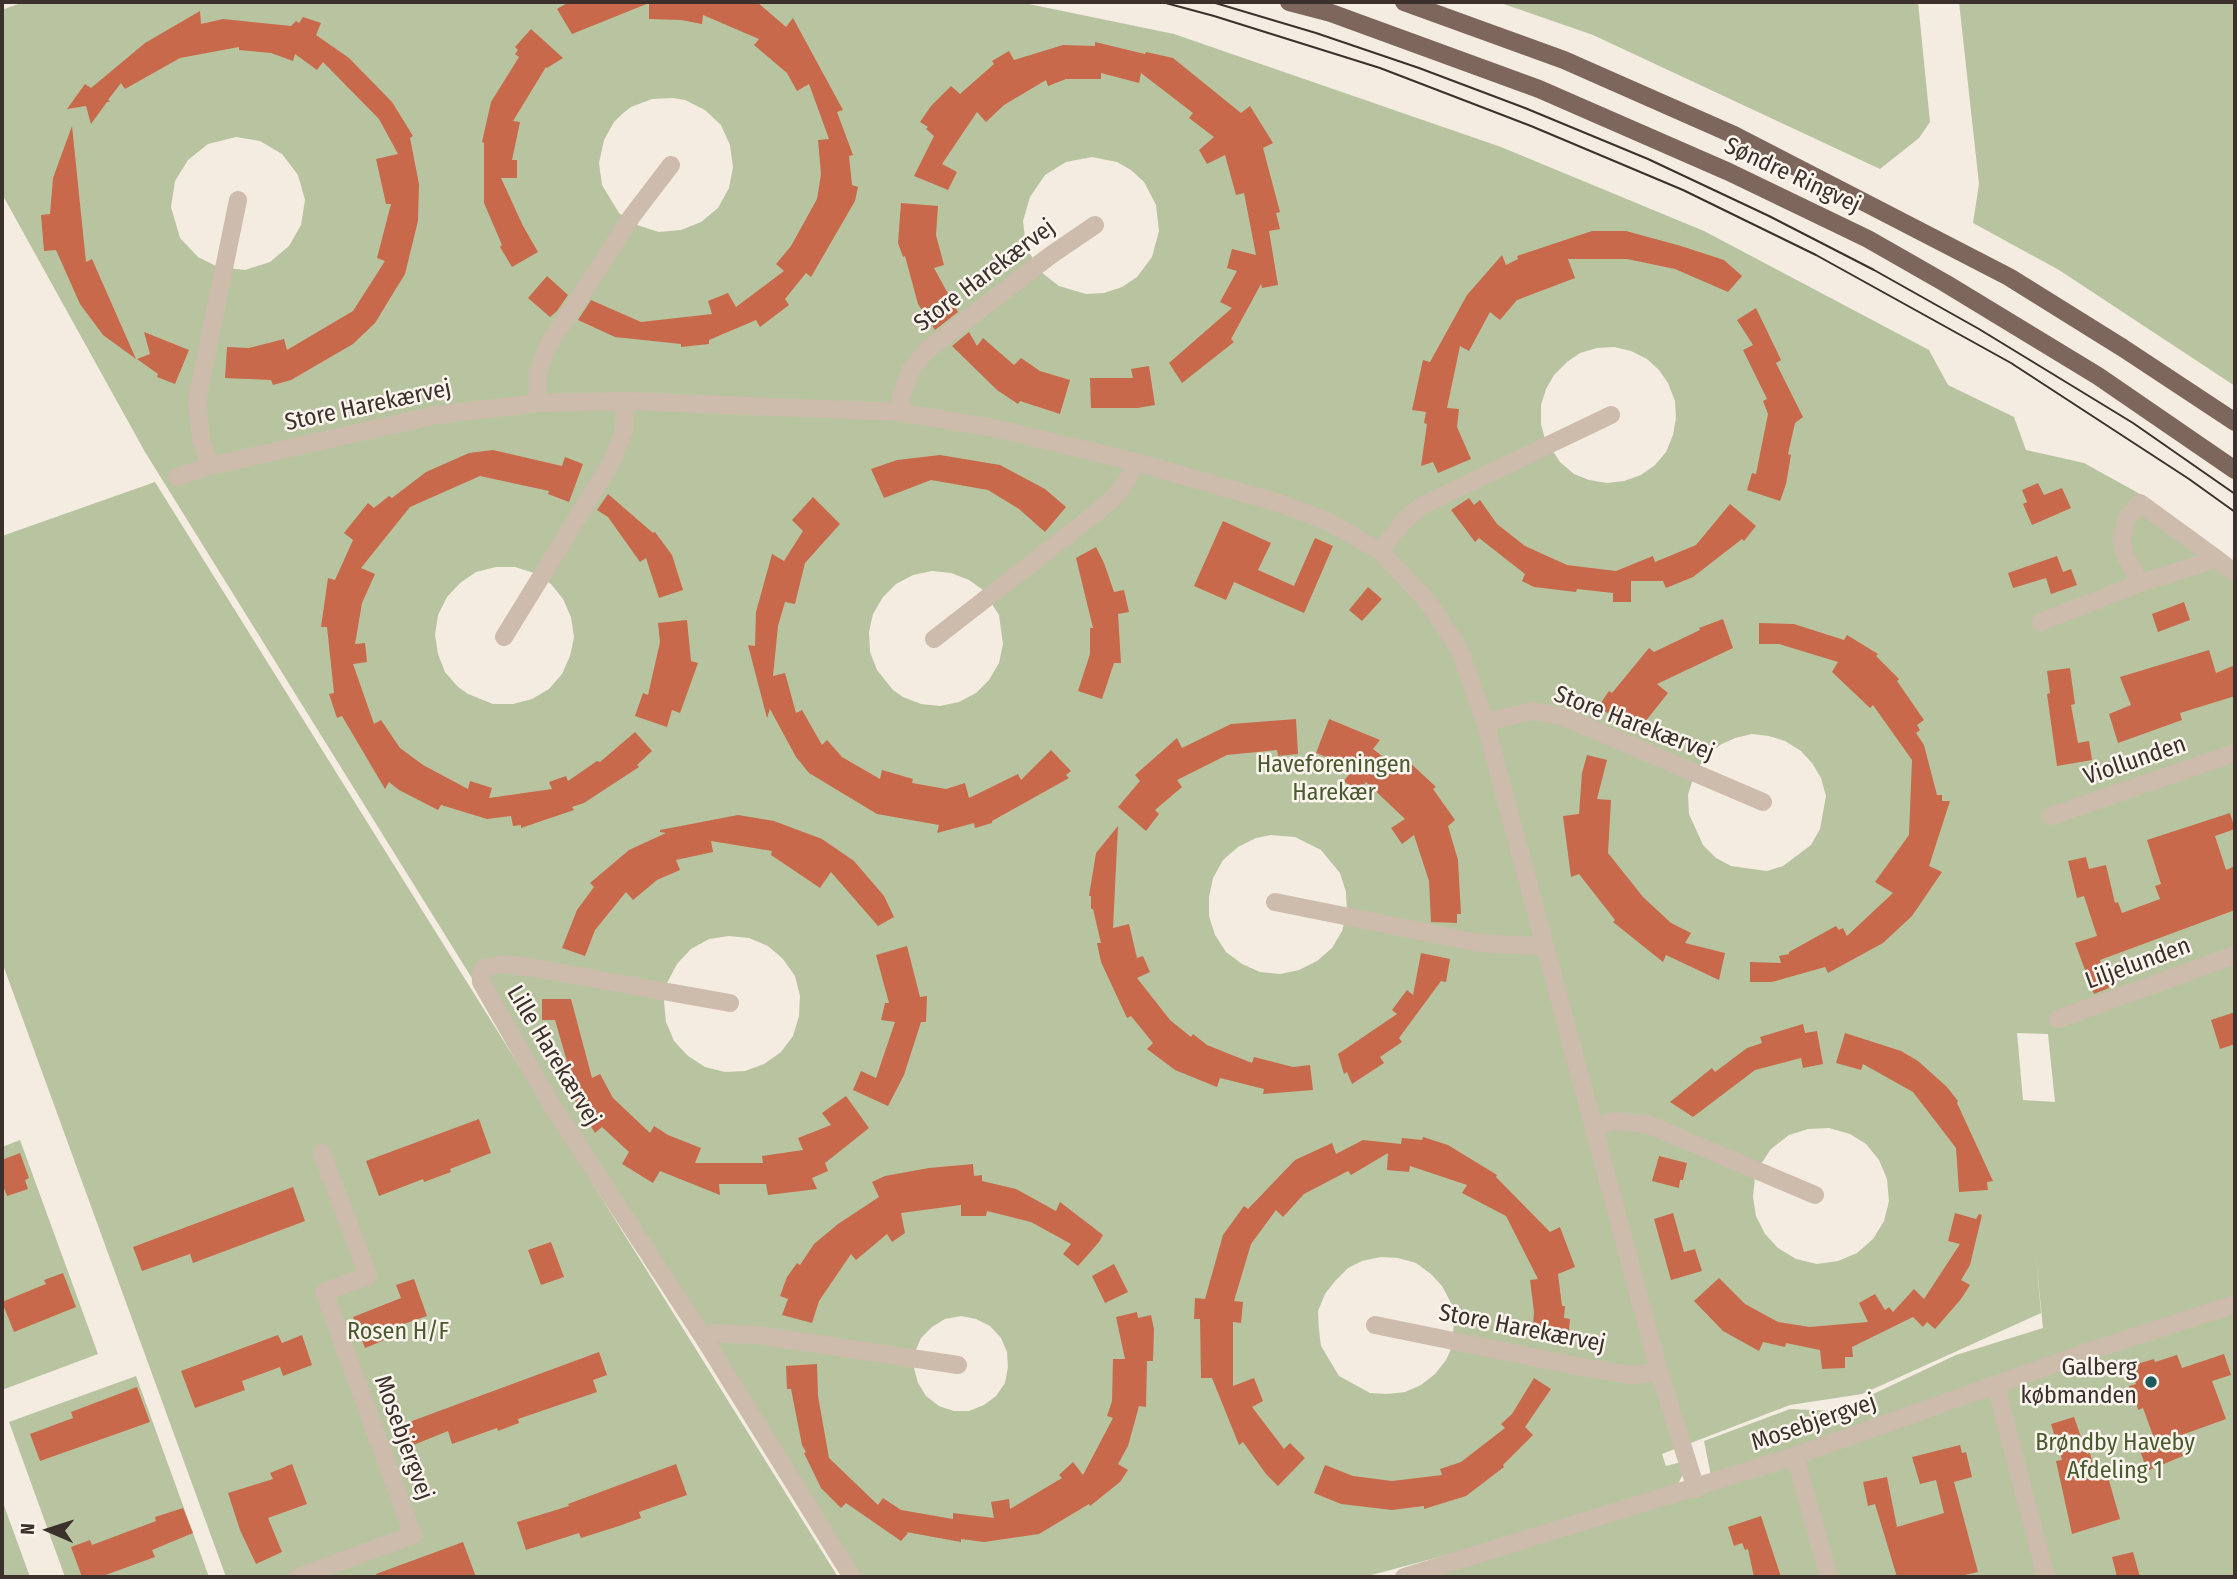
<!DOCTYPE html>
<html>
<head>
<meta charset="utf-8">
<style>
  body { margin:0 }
  #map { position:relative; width:2237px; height:1579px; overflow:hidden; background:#f4ebe1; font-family:"Fira Sans Condensed",sans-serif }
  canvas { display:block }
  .frame { position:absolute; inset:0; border:4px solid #3b302b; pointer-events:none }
  .north { position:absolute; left:14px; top:1495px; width:70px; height:70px; -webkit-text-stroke:5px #fbf5ee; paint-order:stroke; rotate:273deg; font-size:19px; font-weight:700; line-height:28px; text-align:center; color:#3b302b }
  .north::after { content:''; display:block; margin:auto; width:24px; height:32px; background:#3b302b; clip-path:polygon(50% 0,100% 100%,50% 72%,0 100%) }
</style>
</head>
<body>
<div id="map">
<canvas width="2237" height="1579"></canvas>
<div class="frame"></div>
<div class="north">N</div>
</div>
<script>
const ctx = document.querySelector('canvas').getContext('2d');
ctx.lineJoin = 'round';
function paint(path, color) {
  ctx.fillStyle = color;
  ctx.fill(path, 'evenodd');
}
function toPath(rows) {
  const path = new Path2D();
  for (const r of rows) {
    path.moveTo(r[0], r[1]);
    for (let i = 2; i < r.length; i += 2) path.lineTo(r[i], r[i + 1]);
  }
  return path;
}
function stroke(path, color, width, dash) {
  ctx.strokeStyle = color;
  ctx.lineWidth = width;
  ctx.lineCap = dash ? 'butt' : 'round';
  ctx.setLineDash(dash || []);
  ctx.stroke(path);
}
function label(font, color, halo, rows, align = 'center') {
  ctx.font = font + ' "Fira Sans Condensed",sans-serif';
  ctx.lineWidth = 5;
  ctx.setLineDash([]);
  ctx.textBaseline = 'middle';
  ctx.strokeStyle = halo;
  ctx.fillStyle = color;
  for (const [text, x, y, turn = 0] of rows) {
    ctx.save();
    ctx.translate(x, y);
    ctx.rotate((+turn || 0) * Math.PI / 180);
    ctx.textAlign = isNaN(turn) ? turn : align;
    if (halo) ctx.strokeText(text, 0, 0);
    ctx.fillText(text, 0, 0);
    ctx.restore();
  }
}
const green = toPath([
  [23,2,1019,2,1174,34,1501,147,1704,231,1929,350,1948,385,2014,417,2026,450,2084,463,2140,494,2235,566,2235,1577,1432,1577,1563,1524,1364,1577,844,1577,145,452,2,194,2,10],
  [673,98,685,100,705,110,721,125,730,145,733,167,729,188,718,208,701,222,681,230,659,232,637,225,619,213,602,185,599,163,604,140,614,122,622,114,631,107,652,99],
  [236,137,260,141,282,154,298,175,305,200,301,225,289,246,270,262,245,270,218,267,198,257,180,238,171,207,175,181,188,160,208,144],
  [1092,157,1117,162,1131,170,1144,182,1156,205,1159,231,1152,257,1137,277,1122,287,1104,293,1086,294,1059,286,1041,272,1026,247,1023,221,1030,197,1045,175,1066,162],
  [1614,347,1631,351,1647,359,1659,370,1668,383,1675,401,1676,418,1673,435,1666,452,1655,465,1641,475,1624,481,1607,483,1589,480,1574,474,1560,462,1545,439,1541,424,1541,405,1546,389,1554,375,1567,362,1580,353,1597,348],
  [496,567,515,567,534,573,551,584,563,599,571,617,574,637,570,656,562,674,549,689,532,699,513,704,493,704,468,694,458,687,445,672,438,654,435,635,438,615,447,597,460,583,476,572],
  [932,571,951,573,969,580,983,590,999,615,1003,644,999,663,989,680,976,693,959,702,940,706,921,704,903,697,893,690,877,670,870,652,869,632,873,614,883,597,896,584,913,575],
  [1752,734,1769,736,1785,741,1801,751,1812,763,1821,778,1826,796,1820,829,1811,845,1783,866,1767,871,1731,866,1716,858,1703,845,1689,814,1688,795,1692,782,1697,769,1706,757,1720,745,1735,738],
  [1271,835,1295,837,1321,850,1340,873,1346,892,1347,912,1342,931,1332,948,1317,961,1299,970,1280,974,1260,972,1242,964,1226,952,1215,935,1209,916,1209,897,1213,878,1223,860,1238,847,1256,838],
  [729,936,749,938,768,946,783,959,795,976,800,996,799,1016,793,1036,781,1052,764,1064,745,1071,725,1072,705,1067,688,1056,674,1041,666,1022,664,1002,667,983,677,964,691,949,709,939],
  [2017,1033,2048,1034,2055,1102,2023,1100],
  [1829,1128,1850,1134,1866,1144,1879,1160,1887,1179,1889,1201,1884,1221,1873,1239,1857,1253,1838,1261,1817,1264,1796,1259,1778,1248,1765,1234,1756,1216,1753,1197,1755,1177,1761,1164,1771,1149,1789,1135,1808,1129],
  [1381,1257,1398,1258,1416,1263,1431,1274,1442,1286,1450,1301,1454,1319,1452,1347,1446,1360,1435,1374,1421,1385,1405,1392,1387,1394,1370,1393,1339,1376,1321,1346,1319,1330,1318,1311,1325,1294,1335,1281,1348,1268,1362,1261],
  [2036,1257,2043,1328,1956,1355,1837,1411,1790,1409,1704,1441,1711,1476,1678,1484,1683,1474,1681,1462,1666,1466,1662,1454,1790,1405,1862,1394,2041,1313],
  [961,1316,976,1319,990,1326,1001,1338,1007,1352,1008,1367,1005,1383,996,1396,984,1405,969,1411,954,1411,939,1406,926,1396,918,1383,914,1368,915,1352,921,1338,932,1327,945,1319],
  [1498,2,1918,2,1930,122,1919,138,1880,169,1593,35],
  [1959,2,2235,2,2235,386,2059,270,1973,223,1979,184],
  [155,482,838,1577,226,1577,2,962,2,536],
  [20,1140,98,1354,2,1390,2,1147],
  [136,1376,209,1577,65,1577,9,1422],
  [2,1500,30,1577,2,1577]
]);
const building = toPath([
  [569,2,757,2,786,27,793,18,843,110,837,112,853,155,849,156,852,185,858,187,855,201,811,277,806,273,785,299,789,305,760,327,756,320,709,340,709,344,681,347,681,344,615,337,578,320,591,300,641,322,712,314,708,301,728,293,736,307,784,271,776,264,791,246,817,199,821,174,818,140,829,139,809,84,797,91,787,73,754,45,759,39,703,15,702,24,681,20,649,19,649,3,572,34,557,9],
  [200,11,201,24,223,19,291,26,296,21,299,23,303,17,321,23,316,35,349,58,392,102,413,136,410,138,419,184,418,221,405,274,375,323,353,344,291,380,273,385,271,380,225,378,227,347,249,348,284,339,287,350,353,311,385,261,377,258,391,204,386,204,376,159,398,154,379,119,323,62,317,70,295,54,293,61,271,53,239,50,239,47,180,58,125,89,121,83,108,100,110,102,107,102,91,124,86,106,67,109,85,84,91,88,145,43],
  [531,29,563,58,547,68,546,67,513,121,520,122,512,160,517,160,517,178,501,178,523,226,538,252,512,267,500,247,502,245,484,203,484,143,482,142,491,102,519,57,515,54,518,50,515,47],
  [1095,42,1145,54,1146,52,1173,58,1241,113,1250,106,1273,143,1263,148,1280,212,1276,213,1280,229,1269,231,1278,285,1262,288,1261,284,1231,339,1234,342,1182,383,1169,363,1232,308,1220,302,1237,271,1227,268,1232,249,1256,255,1244,193,1236,195,1225,155,1207,164,1199,150,1214,137,1189,118,1193,113,1141,73,1139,83,1101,73,1101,79,1066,79,1048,86,1046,80,1004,105,986,122,977,112,942,164,957,172,948,190,914,176,934,136,926,129,928,127,920,122,931,106,951,86,960,94,994,64,992,61,1009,51,1014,60,1063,45,1095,46],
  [72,126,86,262,92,259,136,359,103,335,80,304,56,250,44,251,41,215,50,214,53,178],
  [901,203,938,206,936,235,944,265,934,268,958,312,935,330,918,304,905,256,903,257,898,243],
  [1592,231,1626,231,1681,246,1724,260,1742,276,1728,292,1675,269,1627,259,1568,259,1575,278,1517,300,1500,320,1490,312,1469,351,1460,346,1447,408,1459,409,1457,427,1471,459,1438,473,1433,462,1421,466,1427,424,1424,423,1426,412,1412,410,1423,360,1430,362,1467,295,1502,255,1506,265,1518,259,1517,256],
  [547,276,568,295,557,311,550,317,528,298],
  [1756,308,1781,360,1776,363,1803,417,1795,423,1788,454,1791,455,1786,484,1780,501,1747,490,1752,473,1756,474,1768,414,1763,401,1767,399,1743,350,1753,345,1737,320],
  [144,332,189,350,175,384,157,377,158,374,137,359,150,354],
  [969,332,977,346,983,338,1014,365,1021,358,1040,371,1070,380,1060,414,1020,401,1018,404,997,390,952,346],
  [1149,366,1155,405,1138,408,1091,408,1090,378,1133,378,1131,369],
  [493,450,562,466,565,457,583,464,569,502,548,494,549,491,480,476,410,507,361,568,375,574,362,603,355,644,365,643,367,662,353,664,374,724,381,720,400,748,423,765,468,789,470,781,492,788,489,798,552,789,549,782,566,776,568,781,597,761,600,762,635,732,652,751,637,765,639,767,584,803,572,807,574,810,521,828,521,825,513,826,511,816,487,819,441,805,438,810,399,790,389,782,385,789,342,716,337,718,329,694,334,693,327,627,321,627,328,578,335,580,353,540,344,533,368,503,374,508,389,496,392,498,426,472,469,453],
  [940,455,1000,465,1045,489,1066,507,1045,532,1019,509,988,490,931,480,884,498,871,469,897,460],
  [2038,483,2044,495,2062,488,2071,508,2032,525,2023,504,2027,502,2022,490],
  [608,494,653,533,655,532,672,555,683,590,659,598,646,558,640,562,608,517,597,510],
  [813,497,840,524,805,563,795,604,785,602,778,626,773,676,785,673,796,713,802,710,822,745,827,740,842,757,880,779,882,770,913,779,912,783,946,789,965,783,969,798,1018,774,1021,780,1051,750,1071,771,1066,775,1069,778,992,821,992,823,975,828,974,823,937,833,939,825,877,814,809,773,796,757,770,709,767,718,748,645,755,646,756,612,772,554,784,561,803,531,792,520],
  [1469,498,1474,505,1480,500,1497,524,1525,546,1567,565,1616,571,1653,556,1655,562,1696,545,1730,504,1756,526,1744,541,1742,539,1693,577,1666,588,1663,581,1631,581,1631,602,1613,602,1613,593,1577,589,1576,592,1534,587,1522,581,1525,574,1479,538,1475,542,1451,510],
  [1223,521,1271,543,1258,570,1294,586,1315,538,1333,546,1304,613,1234,582,1226,600,1194,586],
  [1096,547,1104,563,1114,592,1124,590,1129,612,1118,614,1121,663,1114,663,1102,699,1078,691,1090,654,1090,628,1093,628,1076,558],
  [2057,556,2063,572,2071,569,2077,585,2051,594,2046,578,2013,588,2008,573],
  [1368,587,1382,599,1362,621,1349,610],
  [2184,602,2190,620,2158,632,2152,614],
  [1723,619,1733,648,1657,684,1668,693,1637,732,1598,707,1609,691,1612,693,1649,648,1654,652,1700,630,1699,628],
  [687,620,691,661,698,663,680,713,672,710,667,727,635,716,643,693,648,695,660,642,658,623],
  [1759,623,1794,624,1844,640,1847,635,1878,654,1876,656,1899,679,1897,681,1924,720,1917,725,1920,730,1916,733,1924,745,1937,795,1942,795,1942,801,1950,801,1929,866,1942,872,1912,916,1883,943,1828,973,1825,967,1772,982,1750,982,1750,962,1781,963,1779,956,1789,954,1789,952,1836,926,1839,930,1843,928,1847,936,1893,893,1875,882,1909,835,1912,760,1873,705,1870,708,1832,672,1838,662,1779,644,1759,644],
  [2209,650,2216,673,2235,665,2235,696,2180,713,2182,720,2118,743,2109,714,2131,705,2120,677],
  [2070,668,2075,704,2071,705,2078,743,2089,741,2092,760,2057,766,2047,694,2050,693,2047,671],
  [1296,719,1298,754,1278,756,1277,750,1227,755,1177,780,1182,787,1155,810,1159,814,1146,831,1118,807,1140,781,1135,775,1177,738,1182,748,1231,724],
  [1329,719,1380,740,1373,749,1399,769,1407,760,1436,787,1433,789,1455,820,1448,826,1458,860,1461,914,1457,914,1457,923,1431,922,1429,881,1414,835,1402,844,1391,828,1405,819,1366,782,1358,792,1344,781,1354,768,1316,753],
  [1587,755,1607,760,1597,799,1611,800,1608,853,1643,897,1671,923,1691,933,1685,943,1725,953,1719,980,1666,955,1663,962,1613,922,1615,920,1579,874,1571,877,1563,816,1579,814,1582,773],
  [2230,813,2235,829,2215,836,2226,870,2235,866,2235,910,2100,960,2109,988,2094,994,2075,943,2097,936,2084,896,2077,898,2068,861,2086,857,2089,869,2106,865,2115,903,2118,902,2122,913,2160,899,2155,886,2161,884,2147,840],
  [738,815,774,821,822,839,854,861,884,896,894,917,878,926,831,872,820,888,771,855,772,851,711,841,713,852,676,860,680,870,657,880,633,900,626,892,595,930,585,956,562,948,577,910,594,887,590,883,629,850,666,833,660,832,660,830],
  [1118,826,1113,928,1129,924,1137,958,1143,956,1150,972,1137,978,1170,1020,1191,1037,1193,1034,1207,1045,1252,1063,1254,1057,1293,1067,1310,1065,1313,1090,1263,1094,1264,1089,1220,1078,1217,1087,1175,1070,1147,1049,1153,1043,1131,1016,1127,1018,1101,962,1097,943,1101,943,1093,909,1091,909,1091,896,1089,896,1096,853],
  [907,946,920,997,927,996,926,1022,921,1022,904,1075,888,1106,853,1090,861,1071,876,1078,895,1022,881,1020,885,1003,889,1003,876,955],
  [1421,953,1450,959,1446,982,1441,981,1399,1038,1402,1042,1380,1057,1384,1063,1352,1084,1347,1072,1344,1074,1338,1054,1397,1014,1392,1010,1407,990,1413,995],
  [542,999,571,999,592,1078,600,1074,613,1098,650,1133,654,1126,668,1135,701,1148,695,1163,763,1163,762,1156,803,1150,798,1138,831,1125,822,1113,846,1096,869,1128,825,1163,828,1171,812,1178,817,1189,768,1195,766,1184,719,1184,720,1195,660,1171,653,1183,622,1164,629,1152,602,1127,595,1133,570,1092,574,1089,566,1058,555,1020,542,1020],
  [2235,1012,2235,1044,2220,1049,2211,1020],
  [1803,1024,1805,1033,1817,1031,1823,1064,1803,1068,1801,1058,1755,1070,1693,1117,1670,1102,1712,1068,1715,1072,1747,1048,1762,1043,1760,1037],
  [1845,1033,1901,1051,1918,1061,1947,1087,1958,1101,1957,1103,1993,1181,1987,1182,1988,1190,1959,1192,1956,1148,1913,1092,1863,1064,1861,1070,1836,1063],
  [479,1119,491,1153,450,1169,451,1172,424,1182,423,1179,379,1196,366,1161],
  [1423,1137,1448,1145,1497,1175,1496,1177,1550,1232,1560,1227,1575,1267,1558,1274,1562,1306,1565,1306,1564,1318,1570,1319,1568,1341,1532,1339,1534,1312,1530,1280,1538,1279,1506,1216,1462,1193,1467,1185,1410,1166,1409,1172,1387,1170,1388,1153,1351,1175,1348,1171,1304,1194,1283,1217,1276,1210,1251,1244,1234,1301,1243,1302,1241,1323,1233,1322,1233,1386,1254,1378,1263,1401,1252,1407,1284,1449,1290,1443,1305,1458,1278,1486,1266,1474,1243,1442,1239,1445,1212,1378,1201,1378,1200,1319,1194,1319,1195,1298,1205,1299,1223,1235,1244,1206,1248,1209,1295,1160,1332,1143,1336,1154,1363,1140,1401,1144,1402,1138,1422,1140],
  [20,1153,29,1178,25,1180,28,1189,7,1196,2,1183,2,1160],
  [1659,1156,1687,1163,1683,1180,1680,1180,1679,1188,1652,1181],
  [973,1164,974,1176,982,1175,982,1181,1016,1189,1056,1211,1060,1202,1103,1235,1099,1242,1078,1266,1063,1254,1071,1244,1031,1222,987,1211,986,1216,961,1216,961,1205,901,1213,905,1233,892,1242,887,1234,856,1260,851,1254,819,1301,812,1323,782,1315,788,1299,780,1296,787,1277,797,1263,800,1265,814,1244,838,1224,879,1197,872,1182,885,1176,929,1168],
  [293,1187,305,1221,193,1263,190,1254,142,1271,133,1247],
  [1673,1213,1684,1252,1695,1249,1702,1271,1671,1280,1654,1219],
  [1955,1213,1976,1219,1979,1214,1982,1215,1970,1265,1961,1280,1970,1285,1961,1299,1935,1329,1927,1322,1923,1327,1913,1317,1852,1347,1853,1357,1845,1357,1845,1368,1822,1369,1820,1350,1786,1343,1785,1347,1763,1342,1759,1351,1723,1331,1694,1301,1719,1278,1745,1304,1778,1322,1810,1327,1868,1322,1859,1303,1875,1294,1885,1310,1889,1307,1893,1312,1914,1289,1924,1299,1960,1244,1948,1241],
  [551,1242,564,1277,541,1285,528,1250],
  [1114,1264,1128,1292,1105,1303,1092,1276],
  [63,1273,76,1307,14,1332,2,1302,36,1288,46,1284,44,1280],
  [414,1279,427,1316,389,1329,392,1337,365,1348,353,1317,401,1298,396,1285],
  [1137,1312,1138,1318,1151,1315,1154,1329,1153,1361,1147,1361,1146,1407,1139,1406,1128,1446,1118,1464,1128,1470,1120,1482,1090,1506,1089,1504,1039,1534,984,1542,961,1539,961,1542,906,1532,908,1533,901,1541,846,1503,841,1508,821,1488,804,1453,806,1452,802,1445,791,1389,787,1389,786,1366,817,1364,818,1396,829,1458,878,1505,883,1498,901,1510,953,1519,953,1513,994,1518,991,1502,1009,1499,1010,1509,1062,1478,1059,1475,1073,1462,1083,1475,1113,1418,1107,1416,1112,1401,1113,1359,1125,1359,1116,1317],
  [278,1335,282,1343,302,1335,312,1365,283,1376,280,1367,242,1381,245,1390,195,1408,181,1371],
  [599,1352,607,1375,593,1380,597,1392,518,1419,519,1423,498,1431,497,1428,452,1444,448,1431,401,1450,393,1428],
  [2224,1354,2231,1375,2212,1381,2226,1419,2176,1437,2183,1456,2147,1471,2139,1447,2155,1441,2143,1408,2138,1410,2137,1405,2135,1405,2129,1386,2136,1384,2130,1366,2154,1359,2155,1362,2177,1355,2182,1368],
  [1534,1378,1551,1389,1525,1427,1533,1435,1503,1465,1504,1467,1466,1496,1424,1509,1424,1506,1392,1510,1341,1504,1314,1493,1325,1465,1353,1476,1392,1481,1442,1475,1440,1469,1461,1462,1505,1428,1501,1424,1512,1414],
  [137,1387,150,1422,40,1461,30,1434,73,1418,71,1412],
  [2074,1417,2087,1454,2090,1453,2097,1481,2108,1477,2120,1519,2072,1534,2056,1461,2062,1460,2051,1424],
  [1960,1445,1962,1453,1966,1452,1972,1477,1954,1482,1978,1572,1956,1577,1897,1577,1875,1504,1868,1506,1863,1482,1887,1477,1897,1527,1944,1513,1936,1480,1920,1484,1912,1457],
  [292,1464,307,1504,268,1518,282,1552,256,1564,240,1530,228,1493,273,1479,270,1473],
  [676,1464,687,1495,639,1512,641,1518,619,1526,581,1538,579,1533,526,1550,517,1522,569,1506,568,1504],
  [183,1508,193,1533,152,1550,155,1557,100,1577,82,1577,71,1547,90,1540,92,1545,156,1521,155,1517],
  [1761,1516,1781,1577,1754,1577,1748,1549,1745,1550,1742,1543,1734,1546,1728,1527],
  [463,1542,476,1577,377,1577,376,1574],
  [2133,1552,2140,1577,2117,1577,2112,1557]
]);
const minor = toPath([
  [538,403,538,373,546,349,632,216,671,165],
  [899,412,901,397,910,371,927,350,1051,255,1095,225],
  [210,466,201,440,197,400,238,200],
  [177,477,210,466,437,415,538,403,625,401,899,412,994,428,1135,462,1279,503,1327,521,1380,551,1428,602,1459,649,1485,722,1659,1371,1696,1489],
  [1380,551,1406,519,1421,506,1611,415],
  [2217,559,2140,583,2124,553,2122,539,2127,518,2140,503,2217,559,2235,573],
  [2041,622,2140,583],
  [504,637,611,463,624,431,625,401],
  [934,639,1096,513,1115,496,1128,479,1135,462],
  [1485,722,1533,711,1564,717,1763,802],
  [2051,816,2235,753],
  [1275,902,1479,943,1537,946,1544,944],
  [730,1003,528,967,504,964,484,968,481,974,481,982,551,1104,705,1340,852,1577],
  [2058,1019,2235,955],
  [1595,1127,1614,1121,1647,1124,1815,1195],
  [1375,1325,1586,1368,1633,1375,1659,1371],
  [705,1340,714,1333,757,1335,958,1365],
  [1996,1386,2046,1577],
  [1795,1456,1829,1577],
  [298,1577,413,1535,324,1292,368,1276,322,1153],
  [1404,1577,1795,1456,2090,1351,2235,1304]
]);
const major = toPath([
  [1289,2,1331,13,1539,89,1729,172,1868,239,1945,283,2098,376,2235,470],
  [1404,2,1564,60,1734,135,2009,277,2123,348,2235,422]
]);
const tram = toPath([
  [1162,2,1214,16,1380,68,1531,126,1683,190,1816,255,2011,363,2189,479,2235,512],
  [1212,2,1316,33,1419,68,1525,108,1648,159,1769,216,1874,270,1979,329,2133,423,2235,494]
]);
const markers = [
  [2151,1382,7,"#1f5a5e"]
];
const streetNames = [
  ["Søndre Ringvej",1792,176,25],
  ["Store Harekærvej",985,276,-37],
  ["Store Harekærvej",368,406,-12],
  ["Store Harekærvej",1634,724,21],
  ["Viollunden",2135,761,-19],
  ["Liljelunden",2138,964,-20],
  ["Lille Harekærvej",553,1056,59],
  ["Store Harekærvej",1522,1329,11],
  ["Mosebjergvej",1814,1423,-19],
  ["Mosebjergvej",403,1438,70]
];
const parkNames = [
  ["Haveforeningen",1334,765],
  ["Harekær",1334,793],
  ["Rosen H/F",398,1332],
  ["Brøndby Haveby",2115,1443],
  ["Afdeling 1",2115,1471]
];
const poiNames = [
  ["Galberg",2137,1368],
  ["købmanden",2137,1396]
];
paint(green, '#b8c4a0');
paint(building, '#c8694b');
stroke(minor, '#cdbbac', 18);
stroke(major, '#7d675c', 18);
stroke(tram, '#3b302b', 2);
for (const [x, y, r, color] of markers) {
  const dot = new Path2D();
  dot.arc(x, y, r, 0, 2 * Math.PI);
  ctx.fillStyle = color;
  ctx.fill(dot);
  stroke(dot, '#fbf5ee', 2.5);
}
label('24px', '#3b302b', '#fbf5ee', streetNames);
label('24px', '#4a5a2e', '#fbf5ee', parkNames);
label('24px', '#3b302b', '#fbf5ee', poiNames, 'right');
</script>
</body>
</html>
